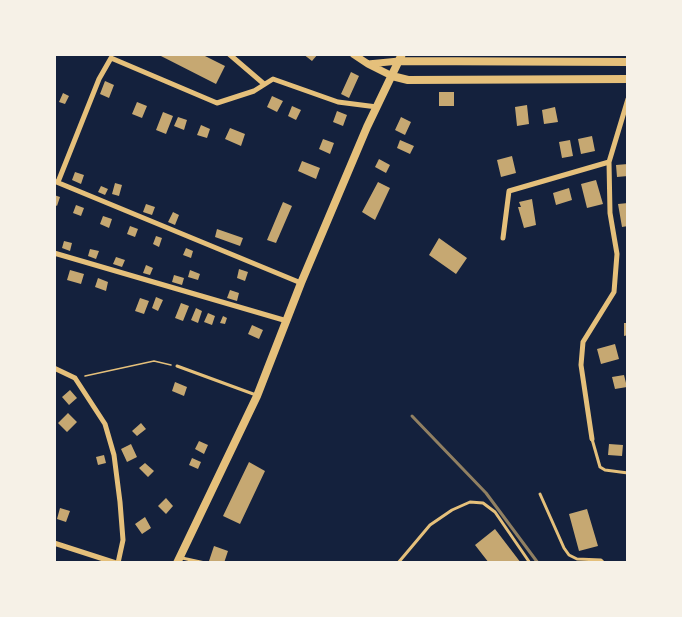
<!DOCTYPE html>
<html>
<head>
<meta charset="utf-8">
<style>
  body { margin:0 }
  #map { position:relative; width:682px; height:617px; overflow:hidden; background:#14213d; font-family:"Roboto Condensed",sans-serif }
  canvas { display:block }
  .frame { position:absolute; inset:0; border:56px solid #f6f1e7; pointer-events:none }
</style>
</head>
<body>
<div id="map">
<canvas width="682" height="617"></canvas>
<div class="frame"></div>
</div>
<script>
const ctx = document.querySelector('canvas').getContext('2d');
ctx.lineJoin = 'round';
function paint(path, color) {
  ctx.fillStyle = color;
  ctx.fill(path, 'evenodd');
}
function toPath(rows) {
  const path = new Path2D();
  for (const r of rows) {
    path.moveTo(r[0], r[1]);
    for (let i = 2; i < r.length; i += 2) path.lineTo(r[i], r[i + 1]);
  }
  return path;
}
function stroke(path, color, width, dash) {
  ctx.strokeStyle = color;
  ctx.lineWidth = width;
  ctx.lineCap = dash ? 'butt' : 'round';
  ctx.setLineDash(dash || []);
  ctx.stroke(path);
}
const building = toPath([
  [157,54,201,54,225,66,216,84],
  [303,54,318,54,312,61],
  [351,72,359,76,349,98,341,94],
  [105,81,114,85,109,98,100,94],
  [439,92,454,92,454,106,439,106],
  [63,93,69,96,65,104,59,102],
  [272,96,283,101,277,112,267,107],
  [137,102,147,106,142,118,132,114],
  [527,105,529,124,517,126,515,107],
  [292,106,301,110,296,120,288,116],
  [555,107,558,122,544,124,542,110],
  [337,111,347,115,343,126,333,122],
  [163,112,173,116,166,134,156,130],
  [178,117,187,120,184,130,174,126],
  [401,117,411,122,405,135,395,130],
  [201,125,210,129,207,138,197,135],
  [230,128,245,134,241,146,225,139],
  [592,136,595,151,581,154,578,139],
  [323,139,334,143,330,154,319,149],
  [400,140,414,146,410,154,397,148],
  [570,140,573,156,562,158,559,142],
  [512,156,516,173,501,177,497,160],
  [379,159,390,165,386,173,375,167],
  [302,161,320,168,316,179,298,171],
  [628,164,628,176,617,177,616,165],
  [75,172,84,175,81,184,72,180],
  [596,180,603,204,587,208,581,184],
  [378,182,390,188,375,220,362,212],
  [115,183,122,185,119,196,112,194],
  [101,186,108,189,105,195,98,192],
  [569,188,572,200,556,205,553,193],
  [54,195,60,197,57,206,54,204],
  [532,199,536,225,524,228,518,207,521,207,519,202],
  [283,202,292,206,276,243,267,240],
  [628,203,628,226,622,227,618,204],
  [146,204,155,207,152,215,143,212],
  [76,205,84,208,81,216,73,213],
  [173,212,179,215,175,225,168,222],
  [103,216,112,219,109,228,100,224],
  [130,226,138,229,135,237,127,234],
  [217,229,243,238,240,246,215,237],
  [156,236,162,238,159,247,153,244],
  [439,238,467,258,456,274,429,255],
  [64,241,72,243,70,251,62,248],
  [186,248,193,251,191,258,183,255],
  [90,249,99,251,96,259,88,256],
  [116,257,125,260,122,267,113,264],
  [146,265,153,268,150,275,143,273],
  [239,269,248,272,245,281,237,278],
  [70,270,84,274,81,284,67,280],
  [190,270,200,274,198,280,188,277],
  [174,275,184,278,182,285,172,282],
  [98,278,108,282,106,291,95,287],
  [230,290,239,293,237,301,227,298],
  [156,297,163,300,158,311,152,308],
  [140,298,149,301,144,314,135,311],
  [181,303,189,306,183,321,175,318],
  [196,308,202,311,198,323,191,320],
  [208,313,215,316,212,325,204,322],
  [223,316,227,318,225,324,220,323],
  [624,323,628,323,628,335,624,336],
  [252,325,263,330,259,339,248,334],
  [615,344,619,359,601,364,597,349],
  [624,375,627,387,615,389,612,377],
  [175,382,187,387,184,396,172,391],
  [70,390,77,398,69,405,62,397],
  [68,413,77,422,67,432,58,423],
  [141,423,146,429,137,436,132,431],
  [199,441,208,445,204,454,195,449],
  [131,444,137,457,127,462,121,449],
  [609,444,623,445,622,456,608,455],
  [104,455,106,463,98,465,96,457],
  [192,458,201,462,198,469,189,465],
  [249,462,265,471,240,524,223,516],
  [145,463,154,471,148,477,139,468],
  [166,498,173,506,166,514,158,506],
  [60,508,70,511,66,522,57,519],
  [587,509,598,546,579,551,569,514],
  [145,517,151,528,142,534,135,524],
  [495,529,521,563,489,563,475,545],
  [214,546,228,551,224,563,209,561]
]);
const path = toPath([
  [85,376,154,361,171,365]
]);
const service = toPath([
  [177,366,256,395],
  [592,439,600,467,605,470,628,473],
  [540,494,564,548,569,555,577,559,601,560,604,563],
  [182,558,205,563],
  [398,563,430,525,452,510,470,502,483,503,495,512,530,563]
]);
const minor = toPath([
  [229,54,264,84],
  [54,181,301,283],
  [58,182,99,79,111,58,217,103,254,91,273,79,338,102,377,107],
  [503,238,509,191,609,162],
  [54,253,287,321],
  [54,368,75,378,105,424,114,455,120,502,123,540,118,563],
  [592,439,581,365,583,342,614,292,617,254,610,213,609,162,628,99],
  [54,543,116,563]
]);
const tertiary = toPath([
  [353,54,368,64],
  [392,76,368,64,399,61]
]);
const secondary = toPath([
  [399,61,628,62],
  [392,76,408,80,628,79],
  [177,563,257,396,301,283,367,127,402,54]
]);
const rail = toPath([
  [412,416,486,493,538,563]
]);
paint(building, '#c6a872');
stroke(path, '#e5c07b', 1.5);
stroke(service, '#e5c07b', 3);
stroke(minor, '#e5c07b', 5);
stroke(tertiary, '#e5c07b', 7);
stroke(secondary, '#e5c07b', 8);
stroke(rail, '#918062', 3);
</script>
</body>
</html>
